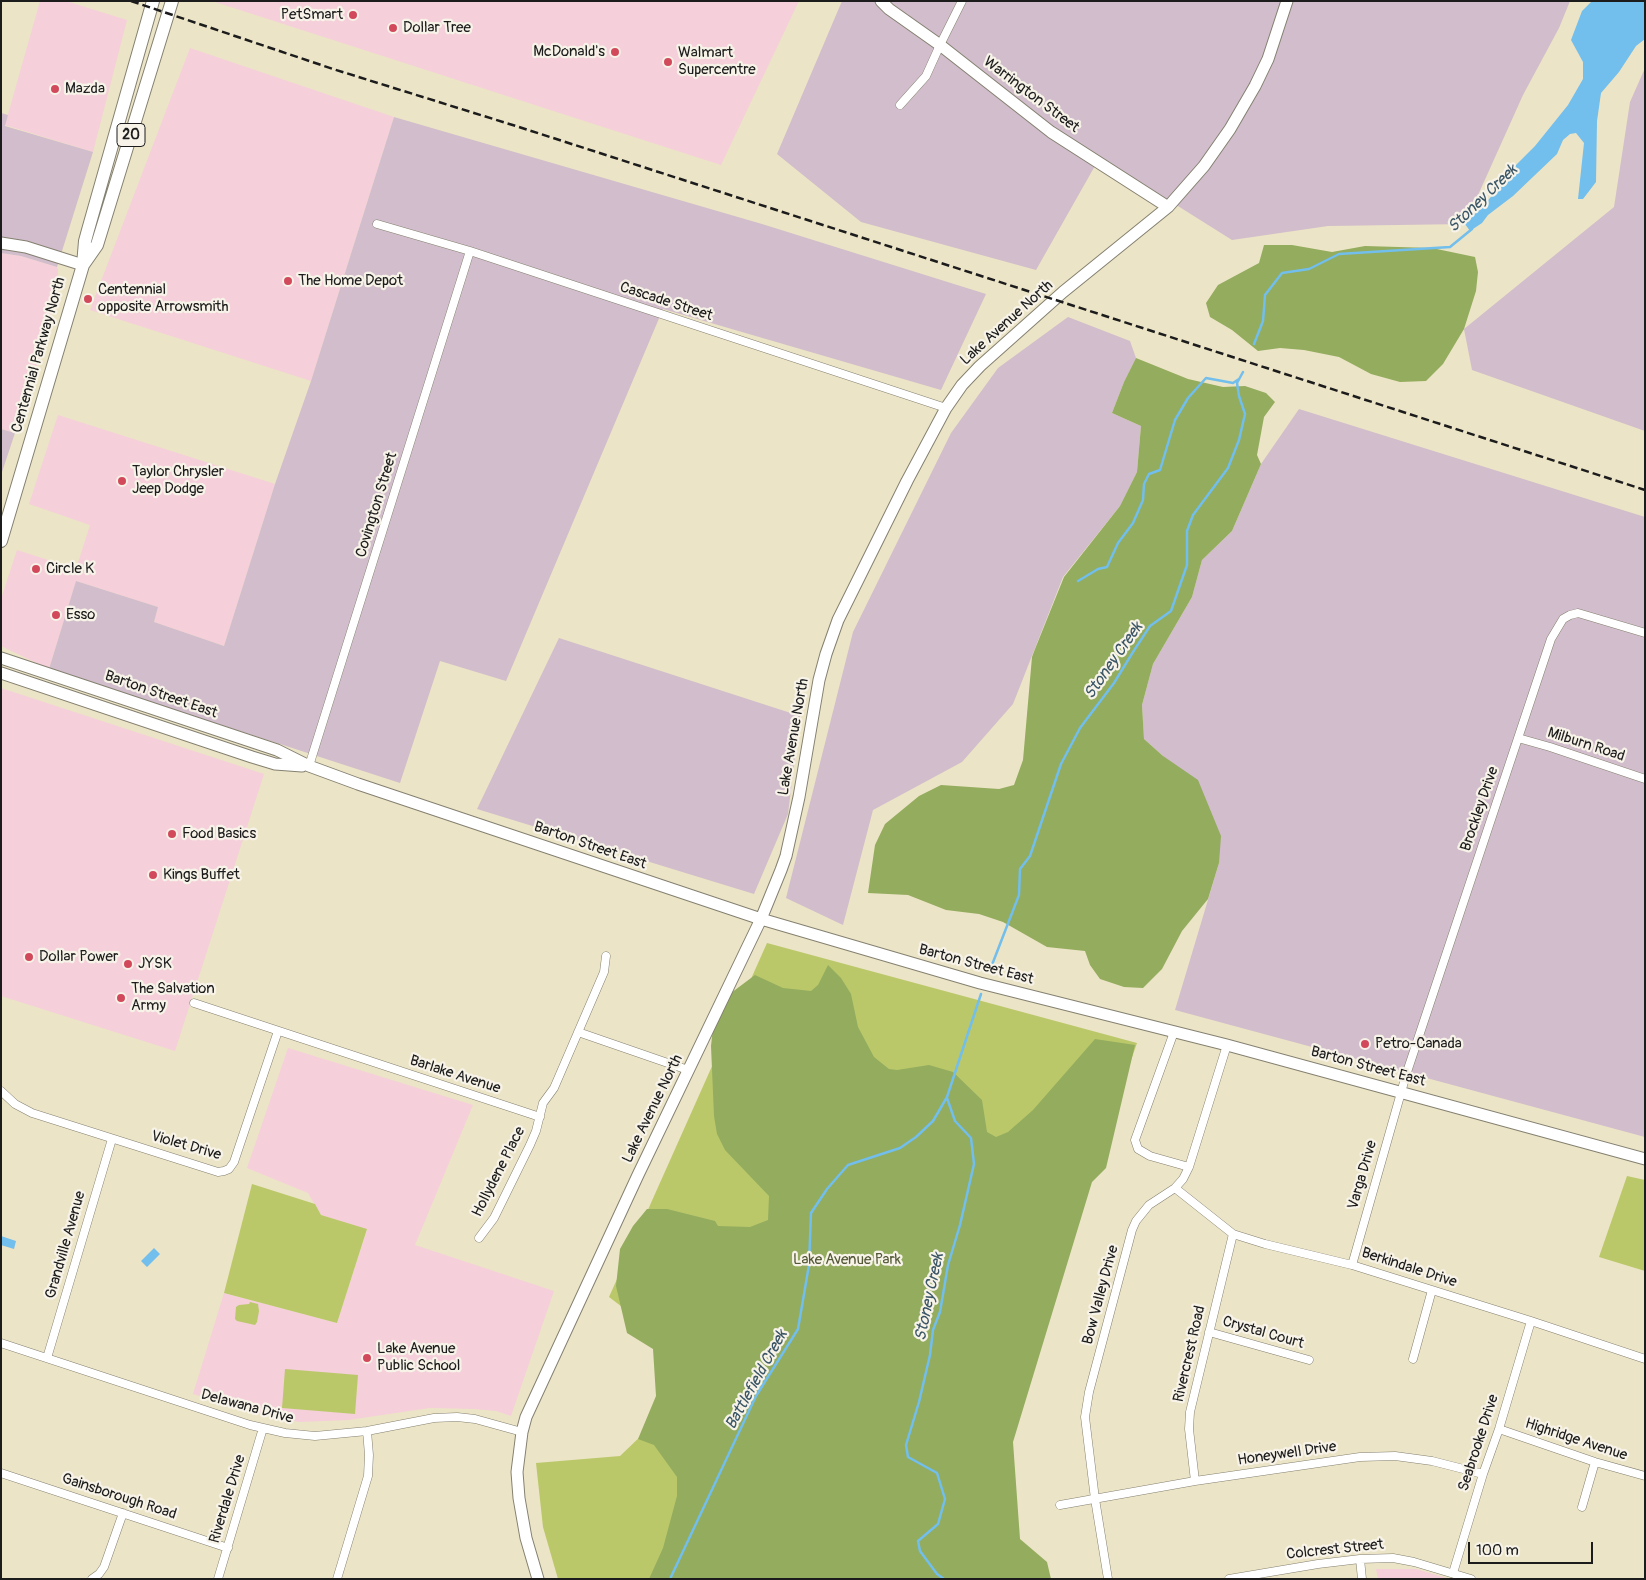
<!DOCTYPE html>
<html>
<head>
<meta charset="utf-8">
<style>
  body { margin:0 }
  #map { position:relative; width:1646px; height:1580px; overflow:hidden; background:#ece4c6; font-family:Pangolin,sans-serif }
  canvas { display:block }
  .frame { position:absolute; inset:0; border:2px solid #1c1c1c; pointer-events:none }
  .scale { position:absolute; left:1468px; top:1542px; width:125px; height:22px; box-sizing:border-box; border:2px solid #1c1c1c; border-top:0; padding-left:6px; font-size:15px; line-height:18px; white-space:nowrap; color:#1c1c1c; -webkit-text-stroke:4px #f7f3e8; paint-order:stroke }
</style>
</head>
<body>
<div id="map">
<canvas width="1646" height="1580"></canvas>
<div class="frame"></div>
<div class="scale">100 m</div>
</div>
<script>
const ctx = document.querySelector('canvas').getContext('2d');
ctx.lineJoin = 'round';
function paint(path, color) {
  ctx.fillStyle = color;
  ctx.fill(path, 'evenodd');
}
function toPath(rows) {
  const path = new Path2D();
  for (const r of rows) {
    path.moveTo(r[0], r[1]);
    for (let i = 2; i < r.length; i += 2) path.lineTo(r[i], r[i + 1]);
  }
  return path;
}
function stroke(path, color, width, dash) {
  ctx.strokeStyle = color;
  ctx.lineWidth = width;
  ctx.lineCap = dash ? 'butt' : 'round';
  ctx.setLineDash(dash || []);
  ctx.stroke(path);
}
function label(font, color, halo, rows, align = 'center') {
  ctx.font = font + ' Pangolin,sans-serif';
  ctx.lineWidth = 4.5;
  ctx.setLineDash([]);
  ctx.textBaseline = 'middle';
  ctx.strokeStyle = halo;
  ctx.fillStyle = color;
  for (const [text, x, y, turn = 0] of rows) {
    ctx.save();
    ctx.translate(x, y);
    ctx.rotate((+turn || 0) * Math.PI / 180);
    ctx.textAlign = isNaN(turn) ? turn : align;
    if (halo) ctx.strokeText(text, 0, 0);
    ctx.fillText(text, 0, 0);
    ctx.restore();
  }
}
const built = toPath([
  [40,1,66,1,127,20,93,152,5,125],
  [212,1,799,1,721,165],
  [190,48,394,117,311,381,90,310],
  [1,253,21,256,57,267,58,270,58,288,42,349,15,433,1,429],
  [58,415,275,484,224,646,154,622,158,607,76,581,49,669,1,646,1,599,17,550,76,569,90,525,29,504],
  [1,688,264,774,175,1051,1,996],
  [288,1048,473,1105,415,1245,554,1291,511,1416,496,1411,474,1409,430,1408,348,1420,299,1422,268,1416,193,1394,224,1293,337,1323,367,1230,321,1215,308,1193,247,1168],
  [1376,1569,1416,1569,1450,1579,1378,1579]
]);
const industrial = toPath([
  [842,1,1570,1,1559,28,1523,95,1465,224,1328,226,1232,240,1100,157,1036,270,861,222,777,154],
  [1645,68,1645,431,1472,370,1464,329,1614,207,1630,102],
  [1,113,8,115,5,126,93,152,57,267,21,256,1,253],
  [394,117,762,224,986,294,941,390,663,309,506,681,440,661,400,783,49,669,76,581,158,607,154,622,224,646,275,484,311,381],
  [1068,317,1130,341,1136,358,1124,382,1112,413,1141,426,1137,472,1120,506,1063,577,1013,704,962,762,873,810,843,925,786,898,853,632,951,433,998,368],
  [1299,409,1645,517,1645,1137,1175,1010,1219,863,1163,756,1144,739,1142,705,1153,664,1192,597,1202,560,1232,531,1261,464],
  [1,429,15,433,1,475],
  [559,638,800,716,788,814,754,894,477,809]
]);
const green = toPath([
  [767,943,1137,1043,1008,1413,852,1579,558,1579,543,1527,536,1463,620,1456,667,1411,655,1332,609,1297],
  [1627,1176,1645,1180,1645,1271,1599,1257],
  [252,1184,315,1204,321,1215,367,1229,337,1323,224,1293],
  [250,1302,258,1304,259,1311,257,1322,255,1325,237,1321,235,1319,236,1307,239,1305,249,1304],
  [285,1369,358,1375,355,1414,282,1408]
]);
const forest = toPath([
  [1264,245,1292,245,1332,252,1365,246,1432,248,1475,257,1478,272,1476,291,1464,329,1443,364,1426,381,1400,382,1371,374,1339,357,1304,350,1280,348,1258,351,1232,330,1210,317,1206,303,1218,285,1259,263],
  [1136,358,1188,379,1223,387,1245,386,1266,393,1275,402,1264,417,1257,455,1261,464,1232,531,1202,560,1192,597,1153,664,1142,705,1144,739,1163,756,1198,780,1221,836,1219,863,1208,899,1182,931,1162,969,1143,988,1124,987,1100,979,1090,965,1085,951,1047,947,1003,922,979,914,946,910,908,895,868,893,875,845,885,824,919,796,941,785,999,789,1014,785,1023,760,1032,657,1035,649,1064,577,1120,506,1137,472,1141,426,1112,413,1124,382],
  [828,965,841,978,851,994,858,1027,874,1057,889,1069,897,1070,929,1065,953,1072,982,1100,987,1132,996,1137,1008,1132,1033,1110,1095,1039,1135,1045,1106,1168,1092,1182,1013,1442,1020,1539,1047,1562,1051,1579,649,1579,663,1548,677,1496,677,1477,654,1445,638,1439,656,1396,653,1349,627,1333,616,1286,620,1249,633,1226,647,1209,667,1209,715,1221,718,1226,750,1227,768,1220,769,1196,725,1150,717,1134,714,1116,711,1046,714,1019,727,996,755,975,783,988,811,991,818,985]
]);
const water = toPath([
  [1592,1,1645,1,1645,39,1636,46,1619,72,1601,93,1597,121,1596,182,1583,199,1578,199,1584,143,1576,133,1570,134,1563,140,1557,154,1513,196,1488,215,1482,223,1470,231,1465,224,1490,198,1509,172,1535,146,1568,105,1583,79,1583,62,1571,40,1582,11],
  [1,1236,16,1241,14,1249,1,1245],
  [154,1248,160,1254,147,1267,141,1261]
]);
const stream = toPath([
  [1254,344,1263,321,1265,295,1282,273,1309,269,1339,254,1450,247,1472,229],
  [1078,581,1098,569,1107,567,1118,543,1133,523,1143,500,1144,484,1149,474,1160,470,1175,420,1188,398,1206,378,1233,383,1239,379],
  [990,970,1019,895,1020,869,1030,856,1061,764,1080,728,1114,683,1133,652,1150,626,1171,611,1187,565,1187,531,1193,515,1228,468,1239,440,1245,414,1239,396,1237,383,1243,372],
  [670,1579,756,1396,798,1329,809,1265,811,1213,827,1189,848,1165,900,1148,916,1137,933,1121,947,1097,981,994],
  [944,1579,937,1574,920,1551,918,1541,938,1524,945,1499,937,1473,908,1457,906,1445,919,1402,930,1355,933,1330,940,1312,948,1265,960,1225,974,1164,971,1138,955,1121,947,1098]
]);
const street = toPath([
  [900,105,926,76,940,45,962,1],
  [377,224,470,251,946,408],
  [1518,738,1550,747,1645,779],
  [309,766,470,251],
  [194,1003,540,1117],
  [578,1032,688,1070],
  [1174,1032,1135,1140,1138,1149,1150,1156,1189,1167],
  [1,1091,15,1104,32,1113,218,1172,224,1171,229,1169,234,1162,278,1031],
  [1175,1188,1233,1234,1265,1244,1352,1265,1531,1321,1645,1359],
  [479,1238,494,1218,530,1145,536,1131,543,1103,554,1088,604,972,606,956],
  [1352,1265,1406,1075,1551,639,1563,619,1570,615,1578,613,1645,633],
  [1209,1332,1309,1360],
  [1,1343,250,1425,285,1433,315,1436,367,1431,434,1418,457,1417,475,1419,522,1432],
  [47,1358,112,1139],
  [1413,1359,1432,1290],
  [1499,1429,1595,1462,1645,1476],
  [1,1473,228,1548],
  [1195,1481,1189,1429,1190,1412,1233,1234],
  [1060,1505,1195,1481,1360,1457,1395,1456,1432,1461,1483,1474],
  [1582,1507,1595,1462],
  [1360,1559,1362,1579],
  [1453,1573,1483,1474,1499,1429,1531,1321],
  [92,1579,99,1574,104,1567,123,1513],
  [218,1579,263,1428],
  [337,1579,368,1476,369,1455,367,1431],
  [1108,1579,1095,1499,1085,1417,1089,1392,1132,1230,1136,1221,1149,1205,1175,1188,1183,1179,1189,1167,1227,1045],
  [1229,1579,1318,1564,1360,1559,1393,1558,1414,1562,1471,1579]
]);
const secondary = toPath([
  [881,1,889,9,940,45,1051,132,1168,207],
  [1,243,26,247,83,265],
  [1,658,277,750,309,766,358,784,761,919,980,983,1227,1045,1645,1159],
  [1,673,252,757,275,764,302,766],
  [538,1579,526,1538,519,1498,517,1472,522,1432,526,1417,638,1175,761,919,781,870,786,856,799,797,819,680,826,654,838,620,907,481,946,408,962,385,980,366,1063,292,1168,207,1204,166,1230,129,1255,86,1268,59,1287,1]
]);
const primary = toPath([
  [83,265,97,245,172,1],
  [1,541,83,265,85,241,88,230,153,1]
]);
const rail = toPath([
  [131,1,333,69,519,127,1645,490]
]);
const markers = [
  [353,15,5,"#d1495b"],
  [393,28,5,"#d1495b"],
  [615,52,5,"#d1495b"],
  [668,62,5,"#d1495b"],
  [55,89,5,"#d1495b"],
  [288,281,5,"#d1495b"],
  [88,299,5,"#d1495b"],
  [122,481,5,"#d1495b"],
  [36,569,5,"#d1495b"],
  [56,615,5,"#d1495b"],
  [172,834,5,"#d1495b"],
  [153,875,5,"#d1495b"],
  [29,957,5,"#d1495b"],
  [128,964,5,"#d1495b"],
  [121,998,5,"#d1495b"],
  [1365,1044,5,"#d1495b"],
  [367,1358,5,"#d1495b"]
];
const shields = [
  [131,135,28]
];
const shieldNames = [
  ["20",131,135]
];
const poiNames = [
  ["PetSmart",343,15,"right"],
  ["Dollar Tree",403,28],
  ["McDonald's",605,52,"right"],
  ["Walmart",678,53],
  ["Supercentre",678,70],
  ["Mazda",65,89],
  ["The Home Depot",298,281],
  ["Centennial",98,290],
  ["opposite Arrowsmith",98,307],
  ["Taylor Chrysler",132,472],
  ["Jeep Dodge",132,489],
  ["Circle K",46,569],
  ["Esso",66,615],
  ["Food Basics",182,834],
  ["Kings Buffet",163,875],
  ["Dollar Power",39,957],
  ["JYSK",138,964],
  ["The Salvation",131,989],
  ["Army",131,1006],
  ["Petro-Canada",1375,1044],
  ["Lake Avenue",377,1349],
  ["Public School",377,1366]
];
const streetNames = [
  ["Warrington Street",1031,95,37],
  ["Cascade Street",666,302,18],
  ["Lake Avenue North",1007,323,-42],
  ["Centennial Parkway North",39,355,-74],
  ["Covington Street",377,505,-73],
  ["Barton Street East",161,695,19],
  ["Lake Avenue North",794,737,-80],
  ["Milburn Road",1586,745,18],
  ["Brockley Drive",1480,809,-71],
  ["Barton Street East",590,846,19],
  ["Barton Street East",976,965,15],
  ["Barton Street East",1368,1067,15],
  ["Barlake Avenue",455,1075,18],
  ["Lake Avenue North",653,1109,-64],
  ["Violet Drive",186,1146,16],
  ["Hollydene Place",499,1172,-63],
  ["Varga Drive",1363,1175,-74],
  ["Grandville Avenue",66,1245,-74],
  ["Berkindale Drive",1409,1268,18],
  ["Bow Valley Drive",1101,1295,-75],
  ["Crystal Court",1263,1333,16],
  ["Rivercrest Road",1190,1354,-77],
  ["Delawana Drive",247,1407,15],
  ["Highridge Avenue",1576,1440,18],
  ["Seabrooke Drive",1479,1443,-72],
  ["Honeywell Drive",1287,1454,-8],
  ["Gainsborough Road",119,1497,18],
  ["Riverdale Drive",228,1499,-73],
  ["Colcrest Street",1335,1550,-6]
];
const parkNames = [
  ["Lake Avenue Park",847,1260]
];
const waterNames = [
  ["Stoney Creek",1483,199,-44],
  ["Stoney Creek",1114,661,-55],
  ["Stoney Creek",930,1297,-78],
  ["Battlefield Creek",757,1380,-61]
];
paint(built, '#f5cfda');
paint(industrial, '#d1bdcb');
paint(green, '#bac86a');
paint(forest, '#93ac5e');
paint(water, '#72beec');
stroke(stream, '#72beec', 2.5);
stroke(street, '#848071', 9);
stroke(secondary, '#848071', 13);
stroke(primary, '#848071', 14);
stroke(street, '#fff', 8);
stroke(secondary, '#fff', 11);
stroke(primary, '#fff', 12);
stroke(rail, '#1c1c1c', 2.5, [8, 4]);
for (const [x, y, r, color] of markers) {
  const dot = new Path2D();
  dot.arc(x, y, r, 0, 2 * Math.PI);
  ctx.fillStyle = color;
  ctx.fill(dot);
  stroke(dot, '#f7f3e8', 2);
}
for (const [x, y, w] of shields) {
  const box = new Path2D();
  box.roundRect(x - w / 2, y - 11.5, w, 23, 4);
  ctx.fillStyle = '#f7f3e8';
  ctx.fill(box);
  stroke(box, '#1c1c1c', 1);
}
label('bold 14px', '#1c1c1c', null, shieldNames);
label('15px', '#1c1c1c', '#f7f3e8', poiNames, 'left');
label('15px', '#1c1c1c', '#f7f3e8', streetNames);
label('15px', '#535837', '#f7f3e8', parkNames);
label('italic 16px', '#3a5565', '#f7f3e8', waterNames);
</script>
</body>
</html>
